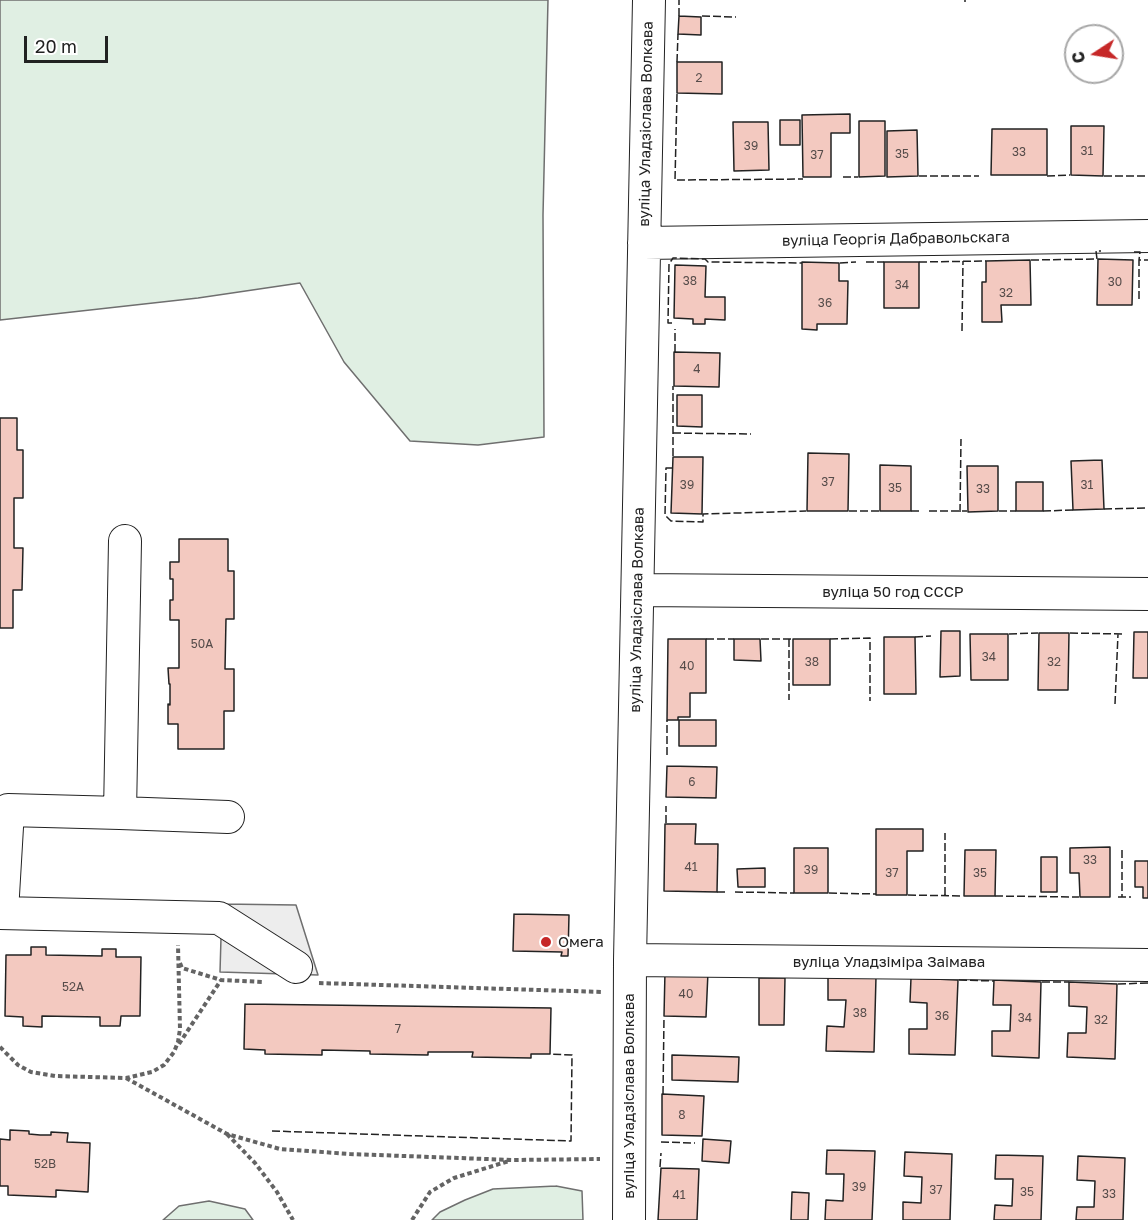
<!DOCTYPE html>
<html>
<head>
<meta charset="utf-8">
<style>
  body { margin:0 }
  #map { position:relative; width:1148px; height:1220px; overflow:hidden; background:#fff; font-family:"Golos Text",sans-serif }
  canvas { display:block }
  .north { position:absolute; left:1064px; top:24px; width:60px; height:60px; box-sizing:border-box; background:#fff; border:2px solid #a7a7a7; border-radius:50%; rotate:258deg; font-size:16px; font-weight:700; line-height:24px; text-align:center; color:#222 }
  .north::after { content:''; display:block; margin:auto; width:21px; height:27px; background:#c62828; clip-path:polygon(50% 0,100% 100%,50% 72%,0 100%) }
  .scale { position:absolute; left:24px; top:36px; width:84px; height:27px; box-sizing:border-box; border:3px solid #222; border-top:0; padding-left:8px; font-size:18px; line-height:21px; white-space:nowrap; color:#222; -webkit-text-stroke:4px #fff; paint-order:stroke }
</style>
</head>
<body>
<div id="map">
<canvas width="1148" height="1220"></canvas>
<div class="north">С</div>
<div class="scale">20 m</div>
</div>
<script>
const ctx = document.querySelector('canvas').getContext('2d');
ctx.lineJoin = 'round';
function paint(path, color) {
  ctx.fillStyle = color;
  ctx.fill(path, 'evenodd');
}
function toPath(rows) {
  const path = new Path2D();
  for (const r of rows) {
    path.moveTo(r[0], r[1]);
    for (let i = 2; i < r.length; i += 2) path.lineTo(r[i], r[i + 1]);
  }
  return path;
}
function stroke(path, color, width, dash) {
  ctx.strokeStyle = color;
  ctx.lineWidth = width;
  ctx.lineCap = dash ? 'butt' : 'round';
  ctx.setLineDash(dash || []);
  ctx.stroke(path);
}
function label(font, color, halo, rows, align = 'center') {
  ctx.font = font + ' "Golos Text",sans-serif';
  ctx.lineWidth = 4.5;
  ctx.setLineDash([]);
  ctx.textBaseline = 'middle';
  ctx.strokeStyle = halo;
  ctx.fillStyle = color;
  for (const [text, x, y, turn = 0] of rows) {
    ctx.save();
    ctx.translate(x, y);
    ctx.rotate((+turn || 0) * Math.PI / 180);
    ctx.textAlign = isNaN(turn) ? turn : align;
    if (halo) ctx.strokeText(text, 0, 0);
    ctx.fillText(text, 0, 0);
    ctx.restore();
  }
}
const green = toPath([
  [0,0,548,0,543,215,544,437,478,445,410,441,344,362,300,283,198,298,0,320,0,0],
  [556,1186,582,1191,583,1220,432,1220,440,1212,465,1200,493,1189,556,1186],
  [209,1201,245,1209,253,1220,163,1220,179,1206,209,1201]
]);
const parking = toPath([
  [222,904,296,905,318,975,220,972,222,904]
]);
const building = toPath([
  [679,16,701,17,701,35,678,34,679,16],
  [677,62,722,62,722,94,677,93,677,62],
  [850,114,850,133,831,133,831,177,803,177,802,115,850,114],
  [780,120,800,120,800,145,780,145,780,120],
  [859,121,885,121,885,176,859,177,859,121],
  [733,122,768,122,769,170,734,171,733,122],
  [1071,126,1104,126,1103,176,1071,175,1071,126],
  [992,129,1047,129,1047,175,991,175,992,129],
  [917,130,918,176,887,177,887,131,917,130],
  [1098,259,1133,260,1132,305,1097,305,1098,259],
  [1030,260,1031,305,1001,305,1002,322,982,322,982,282,986,282,986,261,1030,260],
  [802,262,839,263,839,281,848,281,847,324,817,324,817,330,802,329,802,262],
  [884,262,919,262,919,308,884,308,884,262],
  [675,265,706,266,705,297,725,297,725,320,705,319,705,324,693,324,693,319,674,318,675,265],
  [674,352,720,353,719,387,674,386,674,352],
  [677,395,702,395,702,427,677,426,677,395],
  [0,418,17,418,17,450,23,450,23,498,14,498,14,548,23,548,22,590,13,590,13,628,0,628,0,418],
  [808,453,849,454,848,511,807,511,808,453],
  [673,457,703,457,702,514,671,513,673,457],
  [1102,460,1104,509,1073,510,1071,461,1102,460],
  [880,465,911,466,911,511,880,511,880,465],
  [967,466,998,466,998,511,968,512,967,466],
  [1016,482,1043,482,1043,511,1016,511,1016,482],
  [179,539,228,539,228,571,234,571,234,619,226,619,225,669,234,669,234,711,224,711,224,749,178,749,178,724,168,724,168,704,170,705,170,684,169,684,168,668,179,668,179,620,170,620,170,600,173,600,173,579,170,579,170,562,179,562,179,539],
  [941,631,960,631,960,676,940,677,941,631],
  [1134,632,1148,632,1148,678,1133,678,1134,632],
  [1039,633,1069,633,1068,690,1038,690,1039,633],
  [970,634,1008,634,1008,680,971,680,970,634],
  [884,637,915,637,916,694,884,694,884,637],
  [668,639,706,639,706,693,690,693,690,717,678,717,678,720,667,720,668,639],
  [734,639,760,639,761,661,734,660,734,639],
  [793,639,830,639,830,685,793,685,793,639],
  [679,720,716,720,716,746,679,746,679,720],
  [667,766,717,767,716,798,666,797,667,766],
  [665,824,696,824,695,844,718,844,717,892,664,891,665,824],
  [876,829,923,829,923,851,907,851,907,895,876,895,876,829],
  [1110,847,1110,897,1080,897,1079,873,1070,873,1070,848,1110,847],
  [794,848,828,848,828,893,794,893,794,848],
  [965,850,996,850,995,896,964,896,965,850],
  [1041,857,1057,857,1057,892,1041,892,1041,857],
  [1135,861,1148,861,1148,898,1143,898,1143,887,1135,887,1135,861],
  [765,868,765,887,738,887,737,869,765,868],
  [514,914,569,915,568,956,561,956,562,952,513,951,514,914],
  [31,947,46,947,46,955,102,956,102,949,116,949,116,957,141,957,140,1016,121,1016,120,1026,100,1026,100,1017,42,1016,42,1027,23,1026,23,1017,5,1016,6,955,31,955,31,947],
  [665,971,708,972,706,1017,664,1016,665,971],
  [828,975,876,977,874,1052,826,1051,827,1026,844,1027,846,1000,828,1000,828,975],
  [759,978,785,978,784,1025,759,1025,759,978],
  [911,978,958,980,955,1055,909,1054,909,1029,927,1029,927,1003,910,1002,911,978],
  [994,980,1041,982,1039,1058,992,1056,992,1031,1010,1031,1011,1005,993,1005,994,980],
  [1069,982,1117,984,1115,1059,1067,1057,1068,1033,1086,1033,1087,1007,1069,1006,1069,982],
  [245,1004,551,1008,550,1054,531,1054,531,1058,472,1057,473,1052,428,1052,428,1055,370,1054,370,1051,322,1050,322,1055,265,1054,265,1050,244,1049,245,1004],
  [672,1055,739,1057,738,1082,672,1080,672,1055],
  [662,1094,704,1096,702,1136,662,1135,662,1094],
  [10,1130,29,1131,29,1134,40,1135,51,1135,51,1132,68,1133,67,1142,90,1143,88,1192,56,1190,56,1197,8,1195,8,1186,0,1186,0,1139,10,1140,10,1130],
  [703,1139,731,1141,729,1163,702,1161,703,1139],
  [827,1150,875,1151,872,1220,825,1220,826,1200,843,1201,844,1174,826,1174,827,1150],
  [905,1152,952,1154,950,1220,903,1220,903,1202,921,1203,922,1177,904,1176,905,1152],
  [996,1155,1043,1156,1041,1220,994,1220,995,1205,1012,1206,1013,1179,995,1179,996,1155],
  [1078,1156,1125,1158,1123,1220,1076,1220,1077,1207,1094,1207,1095,1181,1077,1180,1078,1156],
  [661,1168,699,1169,697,1220,658,1220,661,1168],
  [792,1192,809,1193,808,1220,791,1220,792,1192]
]);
const path = toPath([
  [180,963,182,968,221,980,263,982],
  [319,983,602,992],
  [179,1044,221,980],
  [0,1047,18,1065,31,1072,55,1076,126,1078,152,1072,164,1065,174,1052,178,1042,180,1029,178,945],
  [126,1078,227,1134,280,1149,350,1154,513,1160,600,1159],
  [227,1134,255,1163,277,1192,293,1220],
  [412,1220,430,1192,454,1178,509,1161]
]);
const minor = toPath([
  [644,243,1148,236],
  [638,590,1148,594],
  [120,813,228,817],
  [2,912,8,810,120,813,125,541],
  [0,913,219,918,296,967],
  [630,960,1148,965],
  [629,1220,630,960,649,0]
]);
const fence = toPath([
  [965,2,965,0],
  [679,16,679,0],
  [702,16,736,17],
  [677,62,678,34],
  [677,94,675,180,803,179],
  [919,176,979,176],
  [1047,176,1070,175],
  [1104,176,1148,176],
  [843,177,858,177],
  [1134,252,1140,252,1139,260],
  [1031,260,1097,259,1096,251,1101,251],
  [866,262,884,262],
  [919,262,986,261],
  [840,263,856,262],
  [1139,299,1139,260,1148,260],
  [672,323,668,323,669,264,673,258,705,259,708,262,802,263],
  [962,331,963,261],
  [675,352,675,329],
  [673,433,751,434],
  [673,456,673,386],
  [672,468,666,468,665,515,671,521,703,522,703,514,806,511],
  [1104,509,1148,508],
  [849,511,879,511],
  [911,511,919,511],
  [929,511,967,511],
  [999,511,1016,511],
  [1043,511,1073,510],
  [960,512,961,439],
  [1070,633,1122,634],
  [1009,634,1038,633],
  [915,637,931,636],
  [706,639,734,639],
  [761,639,791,639],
  [789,639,789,700],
  [830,639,870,638,870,701],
  [1115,704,1118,634],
  [667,755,667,720],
  [666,823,666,806],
  [1122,850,1122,897],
  [717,892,725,892],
  [735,892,794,893],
  [829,893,876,894],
  [908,895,963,896],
  [945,895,945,833],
  [995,896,1079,897],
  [1118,897,1131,897],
  [959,980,994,981],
  [1042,982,1069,982],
  [1118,984,1148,983],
  [663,1094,664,1017],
  [272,1131,571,1141,572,1055,550,1054],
  [661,1142,695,1143],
  [660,1167,661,1153]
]);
const markers = [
  [546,942,6,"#c62828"]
];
const numberNames = [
  ["2",699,78],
  ["39",751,146],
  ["31",1087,151],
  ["33",1019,152],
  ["35",902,154],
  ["37",817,155],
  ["38",690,281],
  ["30",1115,282],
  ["34",902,285],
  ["32",1006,293],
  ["36",825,303],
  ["4",697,369],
  ["37",828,482],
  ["39",687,485],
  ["31",1087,485],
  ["35",895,488],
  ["33",983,489],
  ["50А",202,644],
  ["34",989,657],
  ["38",812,662],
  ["32",1054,662],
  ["40",687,666],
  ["6",692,782],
  ["33",1090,860],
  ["41",691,867],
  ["39",811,870],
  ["37",892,873],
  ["35",980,873],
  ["52А",73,987],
  ["40",686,994],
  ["38",860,1013],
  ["36",942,1016],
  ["34",1025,1018],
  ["32",1101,1020],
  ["7",398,1029],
  ["8",682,1115],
  ["52В",45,1164],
  ["39",859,1187],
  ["37",936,1190],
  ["35",1027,1192],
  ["33",1109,1194],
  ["41",679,1195]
];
const streetNames = [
  ["вуліца Уладзіслава Волкава",646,124,-89],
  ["вуліца Георгія Дабравольскага",896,239,-1],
  ["вуліца 50 год СССР",893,592],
  ["вуліца Уладзіслава Волкава",637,610,-89],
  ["вуліца Уладзіміра Заімава",889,962],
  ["вуліца Уладзіслава Волкава",629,1096,-90]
];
const poiNames = [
  ["Омега",558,942]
];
paint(green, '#e0efe3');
stroke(green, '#6f6f6f', 1.5);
paint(parking, '#ededed');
stroke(parking, '#6f6f6f', 1.5);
paint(building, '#f3c9c0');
stroke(building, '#222', 1.5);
stroke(minor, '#222', 34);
stroke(path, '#646464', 4, [4.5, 3]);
stroke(minor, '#fff', 32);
stroke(fence, '#222', 1.5, [8, 3]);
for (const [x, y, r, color] of markers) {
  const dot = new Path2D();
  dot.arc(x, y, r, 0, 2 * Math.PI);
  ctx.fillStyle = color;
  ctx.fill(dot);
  stroke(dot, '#fff', 2);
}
label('12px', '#564c4a', null, numberNames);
label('15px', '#222', '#fff', streetNames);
label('15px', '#222', '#fff', poiNames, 'left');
</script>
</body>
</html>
